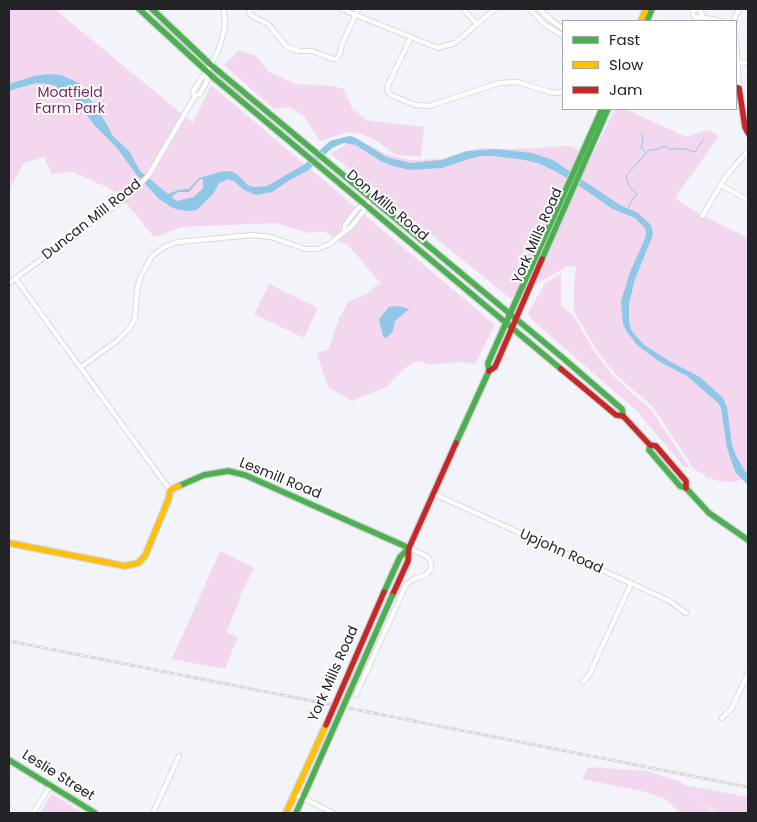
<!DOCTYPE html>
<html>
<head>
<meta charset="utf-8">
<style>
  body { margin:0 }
  #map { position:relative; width:757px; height:822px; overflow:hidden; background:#f3f4fa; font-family:Poppins,sans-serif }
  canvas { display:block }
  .frame { position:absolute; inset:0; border:10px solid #232328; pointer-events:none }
  .legend { position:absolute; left:562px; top:20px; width:175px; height:90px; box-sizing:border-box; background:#fff; border:1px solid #a7a7a9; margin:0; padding:6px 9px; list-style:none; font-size:15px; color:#232328 }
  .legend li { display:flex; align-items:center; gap:10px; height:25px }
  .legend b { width:25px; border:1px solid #a7a7a9 }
</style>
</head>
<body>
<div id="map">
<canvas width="757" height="822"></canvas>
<div class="frame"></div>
<ul class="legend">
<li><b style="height:6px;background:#4caf50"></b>Fast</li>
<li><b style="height:6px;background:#ffc107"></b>Slow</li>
<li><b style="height:6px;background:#c62828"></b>Jam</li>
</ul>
</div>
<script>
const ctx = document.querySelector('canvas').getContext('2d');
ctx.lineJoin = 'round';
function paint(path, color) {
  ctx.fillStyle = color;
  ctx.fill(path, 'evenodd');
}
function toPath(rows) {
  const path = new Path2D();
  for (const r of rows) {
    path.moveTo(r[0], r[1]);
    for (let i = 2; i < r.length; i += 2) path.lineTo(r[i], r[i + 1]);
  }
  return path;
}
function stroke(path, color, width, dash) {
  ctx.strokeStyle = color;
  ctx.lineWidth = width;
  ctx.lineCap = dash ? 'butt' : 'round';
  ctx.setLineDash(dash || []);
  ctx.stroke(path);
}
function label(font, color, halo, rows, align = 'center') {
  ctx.font = font + ' Poppins,sans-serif';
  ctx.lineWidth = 4;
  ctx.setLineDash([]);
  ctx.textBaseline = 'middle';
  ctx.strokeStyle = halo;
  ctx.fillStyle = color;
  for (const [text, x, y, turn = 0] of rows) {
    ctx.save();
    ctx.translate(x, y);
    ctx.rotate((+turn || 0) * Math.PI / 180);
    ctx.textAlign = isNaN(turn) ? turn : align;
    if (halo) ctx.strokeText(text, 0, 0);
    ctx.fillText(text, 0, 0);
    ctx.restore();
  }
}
const green = toPath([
  [9,9,58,9,57,11,193,123,211,85,495,325,475,364,459,362,428,365,421,361,414,362,405,368,386,387,352,401,328,387,317,353,328,350,339,319,348,302,367,294,376,285,381,284,349,246,323,231,308,233,276,223,183,227,154,237,117,192,73,172,52,174,44,157,24,163,9,190],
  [239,50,256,56,269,72,296,84,334,86,344,89,352,108,366,120,424,127,421,157,396,155,375,140,362,134,349,132,320,141,304,116,289,107,274,109,224,65],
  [615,109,625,109,687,137,707,130,719,136,675,198,699,214,748,238,748,477,733,482,717,481,711,478,708,479,703,474,694,469,653,407,615,374,596,349,574,312,574,290,576,266,567,267,510,298,331,154,356,138,384,153,409,160,442,159,480,148,513,149,571,146,591,158],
  [561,274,561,305,573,315,594,351,612,375,651,410,689,467,684,467,637,411,531,319,528,313,545,283],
  [269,284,318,308,304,338,254,314],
  [220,551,254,568,239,598,240,600,226,632,238,637,225,669,172,659],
  [589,767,647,771,681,782,684,785,748,797,748,813,715,813,690,790,713,813,681,813,665,799,642,791,582,779],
  [52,794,83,813,40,813]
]);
const water = toPath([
  [48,74,61,75,79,83,108,126,112,135,129,151,140,171,168,194,178,190,189,189,199,178,220,172,231,171,238,175,248,185,253,187,267,186,305,164,330,141,349,136,354,137,387,157,410,163,441,160,467,151,495,149,532,153,553,160,620,205,638,213,650,224,652,228,653,235,635,279,629,304,629,320,631,330,643,344,669,361,700,377,723,398,727,407,732,445,736,456,748,476,748,485,736,473,732,463,727,448,721,408,718,403,687,376,660,362,638,346,627,332,623,324,621,301,630,272,643,243,646,235,645,228,635,218,611,208,584,189,557,172,540,164,525,160,494,156,482,156,469,159,442,168,410,170,393,166,382,162,356,145,344,143,332,148,309,170,288,181,272,192,256,195,244,190,234,181,228,179,219,183,213,194,197,210,190,211,179,210,173,208,159,199,136,174,117,148,95,126,73,97,58,89,56,86,49,84,36,83,9,91,9,84,34,76],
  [203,179,203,188,194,197,177,201,172,198,173,195,179,192,189,192,199,180],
  [399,306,409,309,395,321,393,331,386,338,383,336,379,319,389,307]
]);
const stream = toPath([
  [642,134,643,141,641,147,646,153],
  [628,208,632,200,637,194,629,186,626,176,646,153,649,150,658,149,665,146,669,149,685,149,695,152,703,140]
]);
const street = toPath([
  [250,9,249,13,252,16,268,24,287,47,299,51,312,51,333,59,336,59,340,54,341,47,358,9],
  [341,9,438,48,455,43,495,9],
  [463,9,477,24],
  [530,9,544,24,563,36],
  [539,9,550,19,563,29],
  [701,17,702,14,700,10,696,9,693,11,693,15,696,18,701,17,721,21],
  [735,21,735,16,740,9],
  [411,37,388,85,387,91,391,95,415,105,429,106,499,83,517,82,550,92,558,93,563,91],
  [736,40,739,88],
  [738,63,748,62],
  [195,96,200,94,207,81,207,72],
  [721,185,748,200],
  [702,216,726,176,748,151],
  [345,231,345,225,358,208,366,205],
  [15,278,170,490],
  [9,283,127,197,148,176,190,105,195,96,193,92,202,77,207,72,219,49,225,27,224,9],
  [81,367,118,340,130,328,135,318,137,291,140,278,152,256,166,246,178,242,252,235,271,237,305,249,317,249,330,244,345,231,350,228,363,212,371,198],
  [434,494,670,601,686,613],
  [583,682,589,675,631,584],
  [356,695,406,585,414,579,426,575,431,569,431,563,428,557,409,548],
  [722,718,732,708,748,673],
  [295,794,333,813],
  [9,809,15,813],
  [33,813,51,785],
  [153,813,179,756]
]);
const fast = toPath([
  [139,9,214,78,561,369],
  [152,9,211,65,563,358,622,409,623,416],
  [647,21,652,9],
  [542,259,608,109],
  [456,443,489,371,488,363,602,109],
  [650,445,649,450,680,486,686,488,709,513,748,540],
  [179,486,204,475,228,471,245,475,409,548],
  [384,592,400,557,409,548],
  [9,760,95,813],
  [296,813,309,784]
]);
const slow = toPath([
  [641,21,646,9],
  [9,543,125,566,138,563,145,556,169,498,170,490,179,486],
  [286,813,326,725]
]);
const jam = toPath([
  [736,87,739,88,745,127,748,133],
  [561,369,616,415,623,416,650,445,656,446,686,481,686,488],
  [489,371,495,367,542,259],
  [392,596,408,561,409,548,456,443]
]);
const rail = toPath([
  [9,641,748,787]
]);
const fastBridge = toPath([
  [309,784,392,596]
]);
const jamBridge = toPath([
  [326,725,384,592]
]);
const parkNames = [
  ["Moatfield",70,93],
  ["Farm Park",70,109]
];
const streetNames = [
  ["Don Mills Road",387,206,40],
  ["Duncan Mill Road",92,220,-38],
  ["York Mills Road",538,236,-66],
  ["Lesmill Road",280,479,22],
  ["Upjohn Road",561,552,24],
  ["York Mills Road",334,674,-66],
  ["Leslie Street",58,776,32]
];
paint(green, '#f3d7ee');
paint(water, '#8ec8e6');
stroke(stream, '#8ec8e6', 1);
stroke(street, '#d0d1d6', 6);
stroke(fast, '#d0d1d6', 8);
stroke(slow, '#d0d1d6', 8);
stroke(jam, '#d0d1d6', 8);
stroke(street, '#fdfdfe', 4.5);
stroke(fast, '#4caf50', 5.5);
stroke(slow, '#ffc107', 5.5);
stroke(jam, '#c62828', 5.5);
stroke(rail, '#d7d7da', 3);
stroke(rail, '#fff', 1, [4]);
stroke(fastBridge, '#d0d1d6', 8, []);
stroke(jamBridge, '#d0d1d6', 8, []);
stroke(fastBridge, '#4caf50', 5.5);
stroke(jamBridge, '#c62828', 5.5);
label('14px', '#752a64', '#fff', parkNames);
label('14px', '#232328', '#fff', streetNames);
</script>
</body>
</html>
